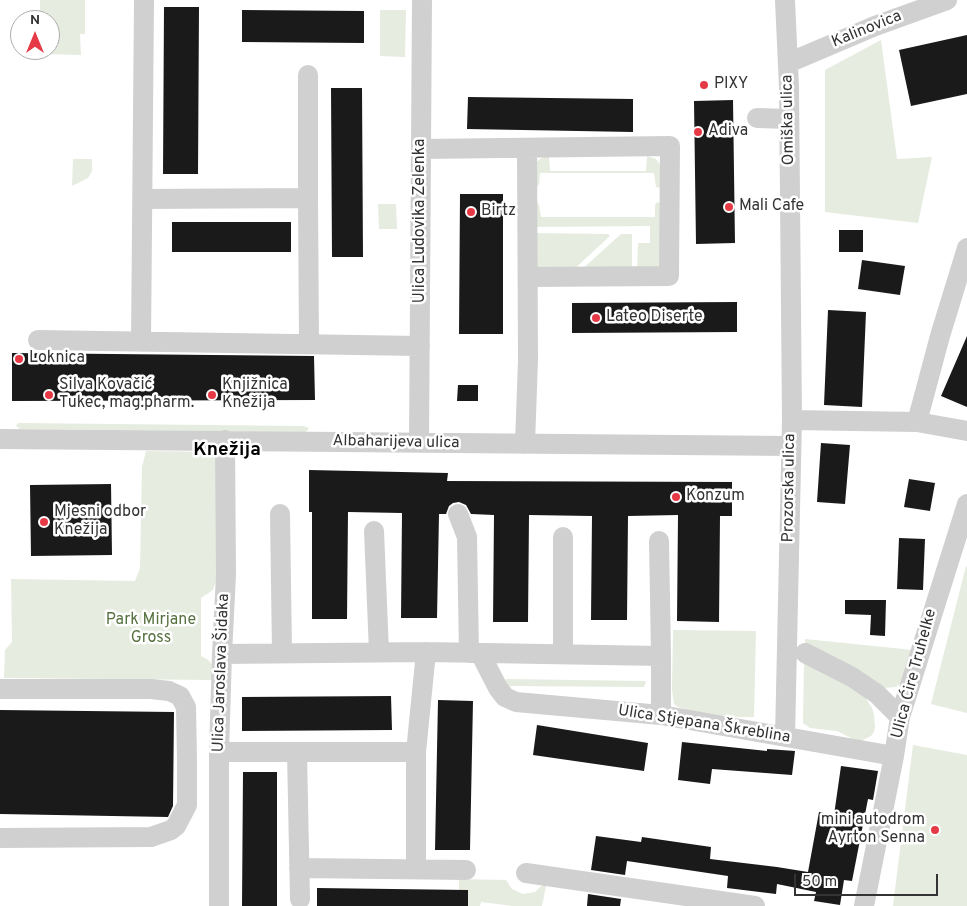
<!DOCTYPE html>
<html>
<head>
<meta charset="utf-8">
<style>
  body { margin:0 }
  #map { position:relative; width:967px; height:906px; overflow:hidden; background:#fff; font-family:Overpass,sans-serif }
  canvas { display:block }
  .north { position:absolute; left:10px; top:10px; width:50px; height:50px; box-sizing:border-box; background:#fff; border:1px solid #adadad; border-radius:50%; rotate:0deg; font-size:14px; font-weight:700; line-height:20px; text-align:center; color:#333 }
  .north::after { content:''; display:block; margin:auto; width:18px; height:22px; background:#e63946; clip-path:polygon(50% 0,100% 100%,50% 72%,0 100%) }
  .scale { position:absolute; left:794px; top:874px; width:144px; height:22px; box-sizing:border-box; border:2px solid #333; border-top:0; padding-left:6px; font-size:15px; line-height:18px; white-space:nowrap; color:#333; -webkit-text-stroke:4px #fff; paint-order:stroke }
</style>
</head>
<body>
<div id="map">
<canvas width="967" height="906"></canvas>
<div class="north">N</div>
<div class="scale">50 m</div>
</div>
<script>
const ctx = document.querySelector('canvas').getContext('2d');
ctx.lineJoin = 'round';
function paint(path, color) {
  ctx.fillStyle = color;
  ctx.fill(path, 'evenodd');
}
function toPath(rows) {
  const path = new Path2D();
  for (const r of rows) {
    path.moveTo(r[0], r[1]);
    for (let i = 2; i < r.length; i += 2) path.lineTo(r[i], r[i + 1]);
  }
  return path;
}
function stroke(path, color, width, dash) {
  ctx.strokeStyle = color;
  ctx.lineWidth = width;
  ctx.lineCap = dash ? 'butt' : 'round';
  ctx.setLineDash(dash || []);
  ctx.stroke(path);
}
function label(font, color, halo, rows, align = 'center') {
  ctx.font = font + ' Overpass,sans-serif';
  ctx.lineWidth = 5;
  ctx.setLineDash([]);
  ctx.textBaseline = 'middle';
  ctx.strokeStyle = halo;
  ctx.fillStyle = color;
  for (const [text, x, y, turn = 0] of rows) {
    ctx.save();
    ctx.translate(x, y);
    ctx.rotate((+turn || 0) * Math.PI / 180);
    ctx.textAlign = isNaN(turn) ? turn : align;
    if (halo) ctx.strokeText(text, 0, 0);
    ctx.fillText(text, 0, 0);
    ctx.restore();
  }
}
const green = toPath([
  [40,0,85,0,85,34,80,34,81,55,39,54,39,50,50,50,50,20,40,20],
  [380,10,406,10,405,57,380,56],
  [881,40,897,159,932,157,918,223,825,212,825,70],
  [647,156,656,159,662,167,661,188,656,187,654,173,540,173,539,184,537,187,535,163,543,157,549,157,550,171,646,171],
  [73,159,92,159,92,171,88,178,72,186],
  [537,202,539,205,541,217,655,217,655,205,657,202,662,204,663,254,659,267,637,273,638,243,650,243,650,226,531,227],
  [378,204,396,204,397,229,379,229],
  [531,233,608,234,610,236,571,272,549,272,535,267],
  [621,234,632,234,632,273,579,272],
  [18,423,303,426,309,428,306,432,20,429,16,426],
  [146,451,217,452,216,581,213,590,201,598,201,656,207,659,214,666,215,680,4,678,5,650,12,642,11,579,135,581,140,568,142,467],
  [966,566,967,567,967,713,931,704],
  [673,630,756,631,754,717,731,717,693,712,678,707,674,704,672,690],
  [805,639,913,650,901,683,896,687,883,688,805,649],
  [804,660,863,694,872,708,874,715,875,727,874,732,871,736,861,741,855,740,837,731,810,728,803,723],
  [506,679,645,681,646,682,644,687,506,686,505,681],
  [913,745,967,755,967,906,893,906],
  [459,879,506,880,512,889,523,894,535,892,547,881,542,906,513,906,481,902,480,906,468,906,468,890,459,890]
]);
const building = toPath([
  [164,7,199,7,198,174,163,174],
  [242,10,364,11,364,43,242,42],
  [967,35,967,94,911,106,899,50],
  [331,88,362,88,363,257,332,257],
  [468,97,633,99,633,132,467,129],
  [733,100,735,243,696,244,694,101],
  [460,194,503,194,503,334,459,334],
  [172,222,291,222,291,252,172,252],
  [839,230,863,230,863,252,839,252],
  [862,260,905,266,900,295,858,289],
  [737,302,737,332,572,333,572,303],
  [828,310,866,312,862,407,824,405],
  [967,336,967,407,941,396],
  [12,353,314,356,315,400,12,401],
  [458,385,478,385,478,401,457,401],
  [821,443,850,445,845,504,817,502],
  [309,470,448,473,447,481,732,482,732,516,720,516,719,622,677,621,678,515,628,516,627,620,591,620,592,516,529,515,528,622,493,622,494,515,471,514,466,505,459,502,453,503,449,506,446,514,439,514,437,618,401,618,402,513,348,512,347,619,312,619,312,512,309,512],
  [909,479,935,483,930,511,904,507],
  [111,484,112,555,31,556,30,485],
  [899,538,925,539,923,590,897,589],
  [845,600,886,600,885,636,870,635,871,615,845,614],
  [391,696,392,730,242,731,242,697],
  [438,700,473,701,470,850,435,850],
  [0,710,174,712,173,806,168,817,0,814],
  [537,725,648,743,644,771,533,755],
  [682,742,767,751,767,749,795,751,792,775,712,769,710,784,678,780],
  [841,766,878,771,873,800,868,799,852,881,844,880,840,905,814,901,816,892,777,884,776,894,727,888,728,876,627,861,625,875,591,870,596,836,641,842,642,837,711,847,710,859,777,867,808,872,819,812,834,815],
  [243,772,277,772,277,906,242,906],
  [317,888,468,890,468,906,317,906],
  [588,894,621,899,620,906,587,906]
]);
const minor = toPath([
  [788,63,875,26,947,0],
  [308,75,308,198],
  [757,118,789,119],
  [421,149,670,146,669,276,528,277],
  [143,199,308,198,309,344],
  [38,340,420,346],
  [141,342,144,0],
  [792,420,917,422,967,431],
  [917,422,940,336,967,248],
  [0,439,791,446],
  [419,443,422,0],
  [525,444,528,360,527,148],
  [280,514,282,652],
  [458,514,467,537,469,653],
  [374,531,379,652],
  [563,537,563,654],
  [659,541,661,656],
  [480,653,498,688,505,697,516,702,661,715,894,756],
  [805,653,852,677,877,694,900,717],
  [222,654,426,652,661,656,661,715],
  [0,689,151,689,169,691,180,696,186,707,187,760,187,805,176,826,171,830,151,837,0,838],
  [785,737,792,420,789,87,785,0],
  [219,752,416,752],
  [297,752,300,899],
  [299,868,466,870],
  [416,869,416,752,426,652],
  [526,873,755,906],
  [219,906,219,752,222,654,226,575,225,440],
  [864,906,894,756,900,717,967,504]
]);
const markers = [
  [704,85,5,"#e63946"],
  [698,132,5,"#e63946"],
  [729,207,5,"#e63946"],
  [471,212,5,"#e63946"],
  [596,318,5,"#e63946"],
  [19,359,5,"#e63946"],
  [49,395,5,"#e63946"],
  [212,395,5,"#e63946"],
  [676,497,5,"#e63946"],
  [44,522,5,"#e63946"],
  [935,830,5,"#e63946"]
];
const streetNames = [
  ["Kalinovica",867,30,-22],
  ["Omiška ulica",789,120,-91],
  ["Ulica Ludovika Zelenka",421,221,-90],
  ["Albaharijeva ulica",396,443,1],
  ["Prozorska ulica",790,488,-89],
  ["Ulica Jaroslava Šidaka",222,673,-88],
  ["Ulica Ćire Truhelke",915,674,-75],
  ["Ulica Stjepana Škreblina",704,725,9]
];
const poiNames = [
  ["PIXY",714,85],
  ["Adiva",708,132],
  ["Mali Cafe",739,207],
  ["Birtz",481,212],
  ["Lateo Diserte",606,318],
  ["Loknica",29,359],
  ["Silva Kovačić",59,386],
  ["Tukec, mag.pharm.",59,404],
  ["Knjižnica",222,386],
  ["Knežija",222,404],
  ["Konzum",686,497],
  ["Mjesni odbor",54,513],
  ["Knežija",54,531],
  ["mini autodrom",925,821,"right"],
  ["Ayrton Senna",925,839,"right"]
];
const parkNames = [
  ["Park Mirjane",151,621],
  ["Gross",151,639]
];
const quarterNames = [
  ["Knežija",227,451]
];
paint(green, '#e6ecdf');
paint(building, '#1a1a1a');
stroke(minor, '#d0d0d0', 20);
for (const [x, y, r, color] of markers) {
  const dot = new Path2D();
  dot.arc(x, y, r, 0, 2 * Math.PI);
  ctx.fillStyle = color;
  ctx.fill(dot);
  stroke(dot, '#fff', 2);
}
label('16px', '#333', '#fff', streetNames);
label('16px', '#333', '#fff', poiNames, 'left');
label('16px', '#56703f', '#fff', parkNames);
label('bold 19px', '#000', '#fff', quarterNames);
</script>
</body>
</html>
